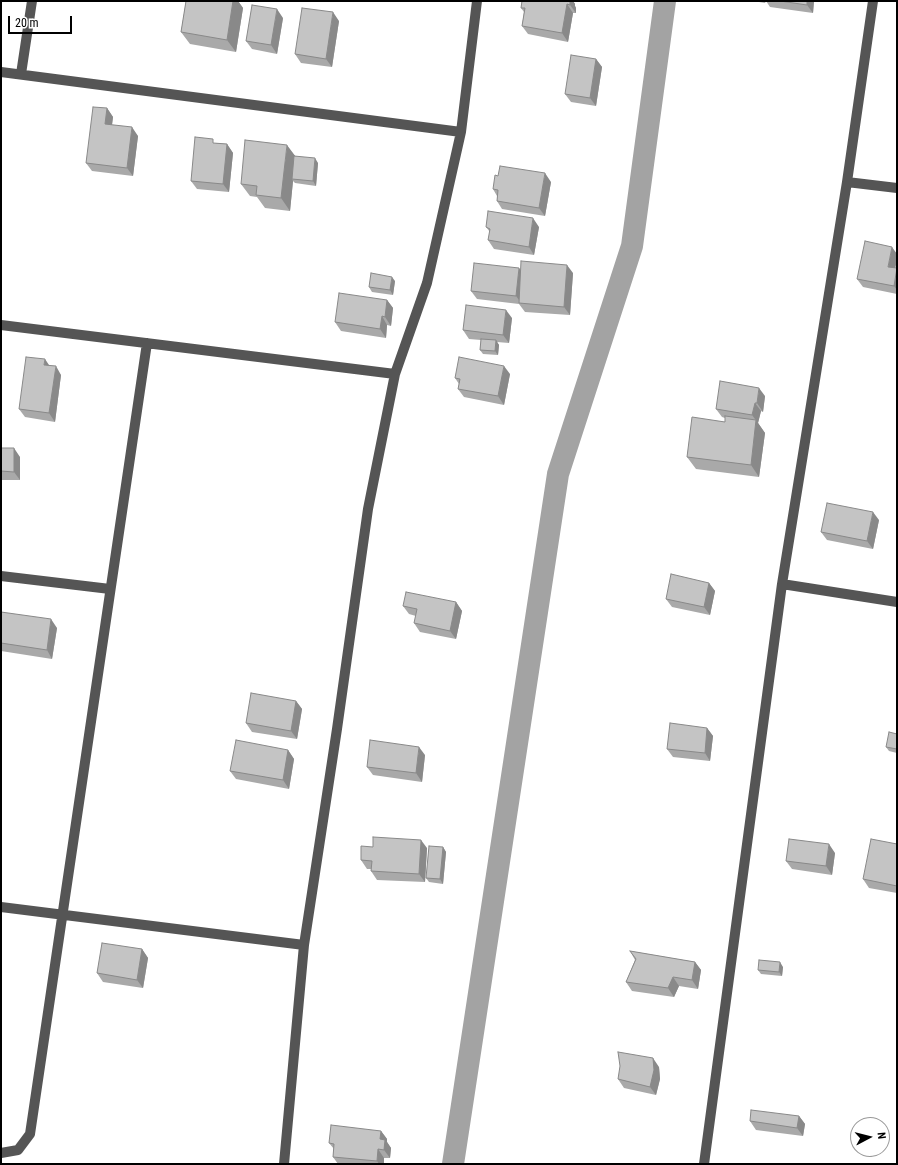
<!DOCTYPE html>
<html>
<head>
<meta charset="utf-8">
<style>
  body { margin:0 }
  #map { position:relative; width:898px; height:1165px; overflow:hidden; background:#fff; font-family:"Roboto Condensed",sans-serif }
  canvas { display:block }
  .frame { position:absolute; inset:0; border:2px solid #000; pointer-events:none }
  .north { position:absolute; left:850px; top:1117px; width:40px; height:40px; box-sizing:border-box; background:#fff; border:1px solid #999; border-radius:50%; rotate:83deg; font-size:11px; font-weight:700; line-height:16px; text-align:center; color:#000 }
  .north::after { content:''; display:block; margin:auto; width:14px; height:18px; background:#000; clip-path:polygon(50% 0,100% 100%,50% 72%,0 100%) }
  .scale { position:absolute; left:8px; top:16px; width:64px; height:18px; box-sizing:border-box; border:2px solid #000; border-top:0; padding-left:5px; font-size:12px; line-height:14px; white-space:nowrap; color:#000; -webkit-text-stroke:3px #fff; paint-order:stroke }
</style>
</head>
<body>
<div id="map">
<canvas width="898" height="1165"></canvas>
<div class="frame"></div>
<div class="north">N</div>
<div class="scale">20 m</div>
</div>
<script>
const ctx = document.querySelector('canvas').getContext('2d');
ctx.lineJoin = 'round';
function toPath(rows) {
  const path = new Path2D();
  for (const r of rows) {
    path.moveTo(r[0], r[1]);
    for (let i = 2; i < r.length; i += 2) path.lineTo(r[i], r[i + 1]);
  }
  return path;
}
function stroke(path, color, width, dash) {
  ctx.strokeStyle = color;
  ctx.lineWidth = width;
  ctx.lineCap = dash ? 'butt' : 'round';
  ctx.setLineDash(dash || []);
  ctx.stroke(path);
}
function paint(path, color) {
  ctx.fillStyle = color;
  ctx.fill(path, 'evenodd');
}
const canal = toPath([
  [453,1164,558,474,632,246,665,1]
]);
const minor = toPath([
  [1,72,461,132],
  [21,74,32,1],
  [847,182,897,188],
  [1,325,395,374],
  [1,576,110,589],
  [782,584,897,602],
  [1,907,304,945],
  [1,1153,18,1150,30,1134,147,343],
  [284,1164,304,945,337,729,368,509,395,374,427,283,461,132,477,1],
  [704,1164,782,584,847,182,873,1]
]);
const wall = toPath([
  [186,1,238,1,243,8,236,52,190,44,181,32],
  [522,1,573,1,575,4,575,6,576,8,576,13,573,13,568,42,528,34,522,26,524,12,521,8],
  [753,1,766,1,765,3],
  [766,1,814,1,813,13,770,7],
  [283,18,277,54,252,49,246,41],
  [339,21,332,67,301,63,295,54],
  [596,59,602,67,596,106,571,102,565,94],
  [107,108,113,117,112,125,138,136,133,176,92,171,86,163],
  [216,143,227,144,233,153,229,192,197,189,191,181],
  [295,156,318,163,316,186,295,183,293,181,290,211,265,208,257,197,250,196,241,184],
  [551,182,545,216,502,209,497,201,497,196,493,189],
  [486,227,539,227,534,255,494,249,488,240,490,232],
  [895,268,897,268,897,294,863,287,857,279],
  [521,271,573,273,570,315,525,312,519,304,477,299,471,291],
  [395,281,393,295,372,292,369,287],
  [387,300,393,308,391,326,387,325,386,338,341,331,335,322],
  [512,318,509,343,497,342,499,345,498,355,483,354,480,350,481,340,469,339,463,330],
  [49,366,61,375,55,422,25,417,19,409],
  [510,374,504,405,464,397,458,389,459,384,455,378],
  [765,396,763,412,761,411,758,423,765,433,759,477,696,469,687,457,725,422,725,418,722,417,716,409],
  [1,448,20,457,20,480,1,480],
  [879,520,873,549,827,540,821,532],
  [709,583,715,591,710,615,672,607,666,599],
  [456,602,462,611,456,639,420,632,414,623,416,616,409,614,403,606],
  [1,612,57,628,52,659,1,651],
  [296,701,302,709,297,739,252,732,246,723],
  [707,728,713,736,710,761,673,757,667,749],
  [897,734,897,753,889,751,886,747],
  [288,750,294,759,289,789,236,779,230,771],
  [425,755,422,782,373,775,367,767],
  [897,844,897,893,869,888,863,879],
  [443,847,446,852,443,884,429,882,426,878],
  [427,848,425,882,377,880,371,871,371,869,367,869,361,860],
  [835,853,832,875,792,869,786,861],
  [142,949,148,958,143,988,103,982,97,973],
  [630,951,695,962,701,970,698,989,679,986,674,997,632,991,626,982,635,960],
  [783,967,782,976,761,974,758,970],
  [659,1067,660,1079,656,1095,624,1088,618,1079],
  [799,1116,805,1124,803,1136,756,1130,750,1121],
  [381,1131,387,1139,387,1142,391,1148,390,1158,384,1158,384,1164,338,1164,333,1157,334,1149,329,1143]
]);
const shadedWall = toPath([
  [233,1,238,1,243,8,236,52,227,40],
  [570,1,573,1,575,4,575,6,576,8,576,13,570,5],
  [807,1,814,1,813,13,807,5],
  [567,4,573,13,568,42,562,33],
  [277,9,283,18,277,54,271,45],
  [333,12,339,21,332,67,326,59],
  [596,59,602,67,596,106,590,98],
  [107,108,113,117,111,132,105,124],
  [132,127,138,136,133,176,127,168],
  [227,144,233,153,229,192,223,184],
  [287,145,296,157,292,179,293,181,290,211,281,198],
  [315,158,318,163,316,186,313,181],
  [545,173,551,182,545,216,539,208],
  [533,218,539,227,534,255,529,247],
  [892,247,897,254,897,260,894,275,888,267],
  [567,265,573,273,570,315,564,307],
  [519,268,525,276,522,304,516,296],
  [897,271,897,290,894,286],
  [392,277,395,281,393,295,390,290],
  [387,300,393,308,391,326,385,317],
  [506,310,512,318,509,343,503,335],
  [382,316,387,325,386,338,380,329],
  [496,340,499,345,498,355,495,351],
  [45,359,51,368,44,365],
  [56,366,61,375,55,422,49,413],
  [504,366,510,374,504,405,498,396],
  [759,388,765,396,763,412,757,403],
  [755,403,761,411,758,423,752,415],
  [756,420,765,433,759,477,751,465],
  [14,448,20,457,20,480,14,472],
  [873,512,879,520,873,549,867,541],
  [709,583,715,591,710,615,704,607],
  [456,602,462,611,456,639,450,631],
  [51,619,57,628,52,659,47,650],
  [296,701,302,709,297,739,291,731],
  [707,728,713,736,710,761,705,753],
  [419,747,425,755,422,782,416,773],
  [288,750,294,759,289,789,283,780],
  [421,840,427,848,425,882,419,874],
  [829,844,835,853,832,875,826,866],
  [443,847,446,852,443,884,440,879],
  [142,949,148,958,143,988,137,980],
  [695,962,701,970,698,989,692,980],
  [780,962,783,967,782,976,779,972],
  [673,977,679,986,674,997,668,988],
  [653,1058,659,1067,660,1079,656,1095,650,1087],
  [799,1116,805,1124,803,1136,797,1128],
  [381,1131,387,1139,387,1142,391,1148,390,1158,384,1150,380,1139],
  [378,1149,384,1158,384,1164,379,1164,377,1161]
]);
const building = toPath([
  [186,1,233,1,227,40,181,32,186,1],
  [522,1,570,1,570,5,567,4,562,33,522,26,525,8,521,8,522,1],
  [780,1,807,1,807,5,780,1],
  [252,5,277,9,271,45,246,41,252,5],
  [302,8,333,12,326,59,295,54,302,8],
  [571,55,596,59,590,98,565,94,571,55],
  [93,107,107,108,105,124,132,127,127,168,86,163,93,107],
  [195,137,213,139,213,143,227,144,223,184,191,181,195,137],
  [245,140,287,145,281,198,256,195,257,186,241,184,245,140],
  [294,156,315,158,313,181,292,179,294,156],
  [500,166,545,173,539,208,497,201,498,190,493,189,495,175,498,176,500,166],
  [488,211,533,218,529,247,488,240,490,229,486,227,488,211],
  [865,241,892,247,888,267,897,268,894,286,857,279,865,241],
  [521,261,567,265,564,307,519,303,521,261],
  [474,263,519,268,516,296,471,291,474,263],
  [371,273,392,277,390,290,369,287,371,273],
  [339,293,387,300,385,317,382,316,380,329,335,322,339,293],
  [466,305,506,310,503,335,463,330,466,305],
  [481,339,496,340,495,351,480,350,481,339],
  [26,357,45,359,44,365,56,366,49,413,19,409,26,357],
  [459,357,504,366,498,396,458,389,460,379,455,378,459,357],
  [720,381,759,388,757,403,755,403,752,415,716,409,720,381],
  [725,416,756,420,751,465,687,457,692,417,725,422,725,416],
  [1,448,14,448,14,472,1,471,1,448],
  [827,503,873,512,867,541,821,532,827,503],
  [671,574,709,583,704,607,666,599,671,574],
  [406,592,456,602,450,631,414,623,417,609,403,606,406,592],
  [1,612,51,619,47,650,1,643,1,612],
  [251,693,296,701,291,731,246,723,251,693],
  [670,723,707,728,705,753,667,749,670,723],
  [889,732,897,734,897,749,886,747,889,732],
  [236,740,288,750,283,780,230,771,236,740],
  [370,740,419,747,416,773,367,767,370,740],
  [373,837,421,840,419,874,371,871,372,861,361,860,361,846,373,847,373,837],
  [789,839,829,844,826,866,786,861,789,839],
  [871,839,897,844,897,886,863,879,871,839],
  [429,846,443,847,440,879,426,878,429,846],
  [102,943,142,949,137,980,97,973,102,943],
  [630,951,695,962,692,980,673,977,668,988,626,982,636,959,630,951],
  [759,960,780,962,779,972,758,970,759,960],
  [618,1052,653,1058,654,1070,650,1087,618,1079,620,1066,618,1052],
  [751,1110,799,1116,797,1128,750,1121,751,1110],
  [331,1125,381,1131,380,1139,385,1140,384,1150,378,1149,377,1161,333,1157,334,1144,329,1143,331,1125]
]);
stroke(canal, '#a3a3a3', 22);
stroke(minor, '#555', 10);
paint(wall, '#a9a9a9');
paint(shadedWall, '#898989');
paint(building, '#c4c4c4');
stroke(building, '#898989', 1);
</script>
</body>
</html>
